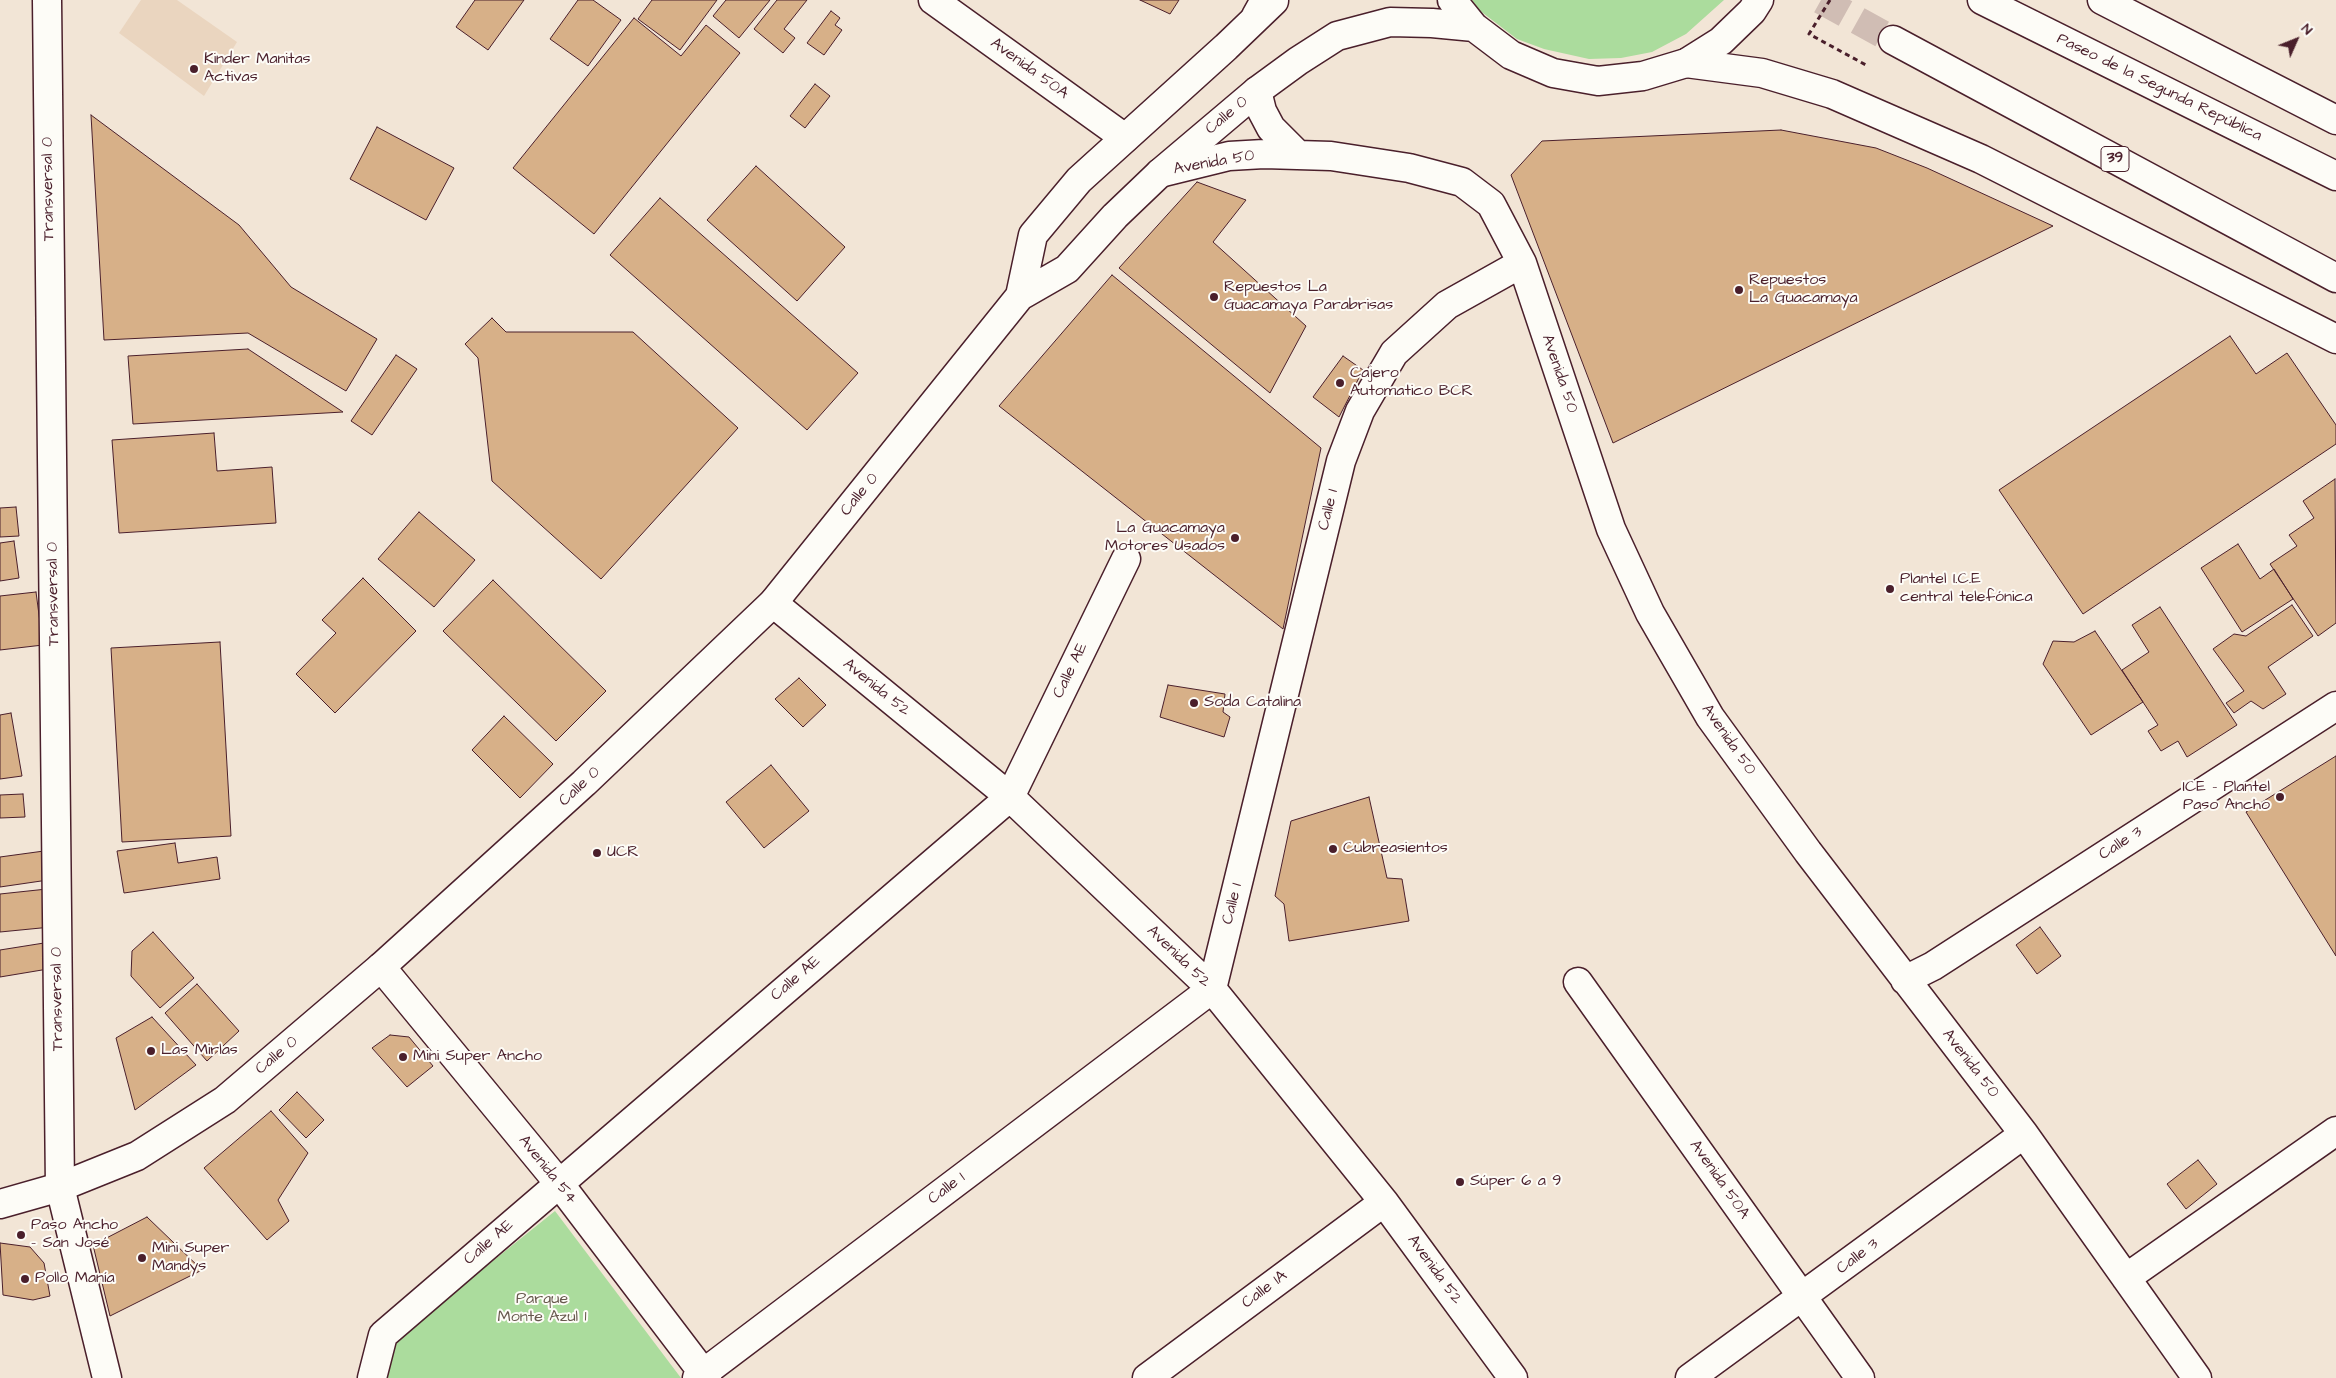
<!DOCTYPE html>
<html>
<head>
<meta charset="utf-8">
<style>
  body { margin:0 }
  #map { position:relative; width:2336px; height:1378px; overflow:hidden; background:#f2e5d6; font-family:"Architects Daughter",sans-serif }
  canvas { display:block }
  .north { position:absolute; left:2271px; top:15px; width:50px; height:50px; -webkit-text-stroke:4px #fdfcf7; paint-order:stroke; rotate:46deg; font-size:14px; font-weight:700; line-height:20px; text-align:center; color:#4a1f2b }
  .north::after { content:''; display:block; margin:auto; width:18px; height:22px; background:#4a1f2b; clip-path:polygon(50% 0,100% 100%,50% 72%,0 100%) }
</style>
</head>
<body>
<div id="map">
<canvas width="2336" height="1378"></canvas>
<div class="north">N</div>
</div>
<script>
const ctx = document.querySelector('canvas').getContext('2d');
ctx.lineJoin = 'round';
function paint(path, color) {
  ctx.fillStyle = color;
  ctx.fill(path, 'evenodd');
}
function toPath(rows) {
  const path = new Path2D();
  for (const r of rows) {
    path.moveTo(r[0], r[1]);
    for (let i = 2; i < r.length; i += 2) path.lineTo(r[i], r[i + 1]);
  }
  return path;
}
function stroke(path, color, width, dash) {
  ctx.strokeStyle = color;
  ctx.lineWidth = width;
  ctx.lineCap = dash ? 'butt' : 'round';
  ctx.setLineDash(dash || []);
  ctx.stroke(path);
}
function label(font, color, halo, rows, align = 'center') {
  ctx.font = font + ' "Architects Daughter",sans-serif';
  ctx.lineWidth = 4;
  ctx.setLineDash([]);
  ctx.textBaseline = 'middle';
  ctx.strokeStyle = halo;
  ctx.fillStyle = color;
  for (const [text, x, y, turn = 0] of rows) {
    ctx.save();
    ctx.translate(x, y);
    ctx.rotate((+turn || 0) * Math.PI / 180);
    ctx.textAlign = isNaN(turn) ? turn : align;
    if (halo) ctx.strokeText(text, 0, 0);
    ctx.fillText(text, 0, 0);
    ctx.restore();
  }
}
const built = toPath([
  [141,0,177,0,237,42,204,96,119,33]
]);
const green = toPath([
  [1472,0,1724,0,1686,34,1652,52,1621,58,1589,59,1544,49,1517,39,1479,10],
  [555,1211,681,1378,388,1378,388,1353,402,1334]
]);
const building = toPath([
  [475,0,524,0,488,50,456,27,475,0],
  [578,0,593,0,621,20,588,66,550,39,578,0],
  [652,0,717,0,680,50,638,19,652,0],
  [726,0,770,0,739,38,713,16,726,0],
  [777,0,807,0,784,29,795,38,783,53,754,29,777,0],
  [1140,0,1179,0,1170,14,1140,0],
  [831,11,840,18,835,25,842,30,824,55,807,43,831,11],
  [634,18,681,56,706,25,740,53,594,234,513,168,634,18],
  [815,84,830,96,805,128,790,116,815,84],
  [91,115,239,225,291,287,377,339,346,391,248,333,104,340,91,115],
  [377,127,454,168,426,220,350,179,377,127],
  [1781,130,1876,148,1927,168,2053,226,1613,443,1511,175,1542,141,1781,130],
  [756,166,845,247,797,301,707,220,756,166],
  [1197,182,1246,200,1213,242,1306,326,1270,393,1119,268,1197,182],
  [660,198,858,373,807,430,610,255,660,198],
  [1112,275,1321,448,1283,629,999,406,1112,275],
  [492,318,506,332,633,332,738,428,601,579,492,481,478,358,465,344,492,318],
  [2230,336,2256,374,2287,353,2336,425,2336,444,2083,614,1999,490,2230,336],
  [248,349,343,412,133,424,128,356,248,349],
  [396,355,417,369,372,435,351,421,396,355],
  [1343,356,1363,370,1339,417,1313,397,1343,356],
  [214,433,217,471,272,467,276,523,119,533,112,440,214,433],
  [2335,479,2336,623,2318,636,2270,564,2297,546,2289,535,2314,518,2303,501,2335,479],
  [16,507,19,536,0,537,0,508,16,507],
  [419,512,475,560,434,607,378,559,419,512],
  [14,541,19,578,0,581,0,543,14,541],
  [2238,544,2260,579,2274,569,2293,599,2242,632,2201,568,2238,544],
  [363,578,416,631,335,713,296,674,336,633,322,620,363,578],
  [493,580,606,691,556,741,443,631,493,580],
  [36,592,43,645,0,650,0,596,36,592],
  [2292,605,2313,636,2268,667,2286,694,2263,709,2251,701,2234,713,2226,703,2244,691,2213,649,2234,634,2246,636,2292,605],
  [2160,607,2237,725,2187,757,2178,741,2161,751,2148,731,2158,725,2122,670,2149,652,2132,625,2160,607],
  [2095,631,2143,702,2091,735,2043,664,2053,641,2074,642,2095,631],
  [220,642,231,836,122,842,111,648,220,642],
  [799,678,826,705,803,727,775,699,799,678],
  [1168,685,1225,694,1223,712,1230,717,1224,737,1160,717,1168,685],
  [11,713,22,776,0,779,0,715,11,713],
  [504,716,553,764,520,798,472,750,504,716],
  [2336,756,2336,956,2246,812,2336,756],
  [771,765,809,811,764,848,726,802,771,765],
  [23,794,25,817,0,818,0,795,23,794],
  [1369,797,1387,878,1402,879,1409,921,1289,941,1284,904,1275,896,1291,821,1369,797],
  [175,843,178,863,217,857,220,879,124,893,117,851,175,843],
  [44,851,48,880,0,887,0,857,44,851],
  [47,889,51,927,0,932,0,894,47,889],
  [2040,927,2061,956,2037,974,2016,945,2040,927],
  [153,932,194,978,160,1008,131,976,132,951,153,932],
  [44,943,48,969,0,977,0,950,44,943],
  [197,984,239,1031,207,1061,165,1013,197,984],
  [152,1017,196,1065,135,1110,116,1038,152,1017],
  [390,1035,409,1037,433,1066,407,1087,372,1048,390,1035],
  [297,1092,324,1120,306,1138,279,1110,297,1092],
  [271,1111,308,1153,278,1200,289,1221,267,1240,204,1168,271,1111],
  [2198,1160,2217,1184,2186,1209,2167,1184,2198,1160],
  [147,1217,202,1270,110,1316,93,1245,147,1217],
  [0,1243,30,1247,44,1263,50,1296,33,1300,3,1295,0,1243]
]);
const highwayTunnel = toPath([
  [1821,0,1893,40]
]);
const path = toPath([
  [1830,0,1809,34,1866,65]
]);
const minor = toPath([
  [47,0,60,1187,107,1378],
  [933,0,1125,138],
  [1257,91,1262,111,1271,128,1298,155],
  [1160,173,1229,156,1264,154,1331,156,1409,168,1462,182,1491,204,1522,263,1611,529,1650,613,1710,717,1808,852,2024,1134,2197,1378],
  [773,603,1010,797,1212,989,1384,1202,1513,1378],
  [381,967,558,1182,707,1378],
  [1905,980,1933,966,2336,706],
  [1578,982,1860,1378],
  [2126,1278,2336,1131],
  [372,1378,383,1335,1010,797,1126,559],
  [697,1378,1212,989,1341,461,1360,411,1394,353,1447,305,1522,263],
  [1147,1378,1384,1202],
  [1690,1378,2024,1134]
]);
const major = toPath([
  [1452,0,1474,27,1511,55,1553,73,1598,81,1643,76,1686,63,1721,41,1752,11,1759,0],
  [1020,296,1033,235,1079,180,1226,47,1274,1],
  [0,1204,60,1187,137,1156,225,1100,381,967,584,783,773,603,1020,296,1067,269,1115,216,1160,173,1257,91,1298,61,1337,36,1390,22,1432,23,1474,27]
]);
const highway = toPath([
  [1982,0,2336,176],
  [2102,0,2336,120],
  [1256,16,1265,0],
  [1893,40,2336,278],
  [1686,63,1762,73,1832,94,1981,159,2336,339]
]);
const markers = [
  [194,69,5,"#4a1f2b"],
  [1739,290,5,"#4a1f2b"],
  [1214,297,5,"#4a1f2b"],
  [1340,383,5,"#4a1f2b"],
  [1235,538,5,"#4a1f2b"],
  [1890,589,5,"#4a1f2b"],
  [1194,703,5,"#4a1f2b"],
  [2280,797,5,"#4a1f2b"],
  [1333,849,5,"#4a1f2b"],
  [597,853,5,"#4a1f2b"],
  [151,1051,5,"#4a1f2b"],
  [403,1057,5,"#4a1f2b"],
  [1460,1182,5,"#4a1f2b"],
  [21,1235,5,"#4a1f2b"],
  [142,1258,5,"#4a1f2b"],
  [25,1279,5,"#4a1f2b"]
];
const shields = [
  [2115,159,28]
];
const shieldNames = [
  ["39",2115,159]
];
const poiNames = [
  ["Kinder Manitas",204,60],
  ["Activas",204,78],
  ["Repuestos",1749,281],
  ["La Guacamaya",1749,299],
  ["Repuestos La",1224,288],
  ["Guacamaya Parabrisas",1224,306],
  ["Cajero",1350,374],
  ["Automatico BCR",1350,392],
  ["La Guacamaya",1225,529,"right"],
  ["Motores Usados",1225,547,"right"],
  ["Plantel I.C.E",1900,580],
  ["central telefónica",1900,598],
  ["Soda Catalina",1204,703],
  ["ICE - Plantel",2270,788,"right"],
  ["Paso Ancho",2270,806,"right"],
  ["Cubreasientos",1343,849],
  ["UCR",607,853],
  ["Las Mirlas",161,1051],
  ["Mini Super Ancho",413,1057],
  ["Súper 6 a 9",1470,1182],
  ["Paso Ancho",31,1226],
  ["- San José",31,1244],
  ["Mini Super",152,1249],
  ["Mandys",152,1267],
  ["Pollo Manía",35,1279]
];
const streetNames = [
  ["Avenida 50A",1029,69,36],
  ["Paseo de la Segunda República",2159,88,26],
  ["Calle 0",1227,116,-40],
  ["Avenida 50",1214,163,-10],
  ["Transversal 0",49,189,-91],
  ["Avenida 50",1559,374,71],
  ["Calle 0",860,495,-51],
  ["Calle 1",1329,510,-76],
  ["Transversal 0",54,594,-91],
  ["Calle AE",1071,671,-64],
  ["Avenida 52",876,688,39],
  ["Avenida 50",1728,740,55],
  ["Calle 0",580,787,-43],
  ["Calle 3",2121,844,-33],
  ["Calle 1",1233,904,-76],
  ["Avenida 52",1178,957,44],
  ["Calle AE",796,979,-41],
  ["Transversal 0",58,999,-91],
  ["Calle 0",277,1056,-40],
  ["Avenida 50",1970,1064,52],
  ["Avenida 54",547,1170,51],
  ["Avenida 50A",1719,1180,55],
  ["Calle 1",947,1189,-37],
  ["Calle AE",489,1243,-41],
  ["Calle 3",1858,1257,-37],
  ["Avenida 52",1434,1270,54],
  ["Calle 1A",1265,1290,-37]
];
const parkNames = [
  ["Parque",542,1300],
  ["Monte Azul 1",542,1318]
];
paint(built, '#ead5bf');
paint(green, '#abdc9d');
paint(building, '#d7b088');
stroke(building, '#4a1f2b', 1);
stroke(highwayTunnel, '#d0bdb4', 28, [28, 14]);
stroke(minor, '#4a1f2b', 31);
stroke(major, '#4a1f2b', 31);
stroke(highway, '#4a1f2b', 31);
stroke(path, '#4a1f2b', 3, [5, 4]);
stroke(minor, '#fdfcf7', 28);
stroke(major, '#fdfcf7', 28);
stroke(highway, '#fdfcf7', 28);
for (const [x, y, r, color] of markers) {
  const dot = new Path2D();
  dot.arc(x, y, r, 0, 2 * Math.PI);
  ctx.fillStyle = color;
  ctx.fill(dot);
  stroke(dot, '#fdfcf7', 2);
}
for (const [x, y, w] of shields) {
  const box = new Path2D();
  box.roundRect(x - w / 2, y - 12.5, w, 25, 4);
  ctx.fillStyle = '#fdfcf7';
  ctx.fill(box);
  stroke(box, '#4a1f2b', 1);
}
label('bold 15px', '#4a1f2b', null, shieldNames);
label('16px', '#4a1f2b', '#fdfcf7', poiNames, 'left');
label('16px', '#4a1f2b', '#fdfcf7', streetNames);
label('16px', '#67584d', '#fdfcf7', parkNames);
</script>
</body>
</html>
